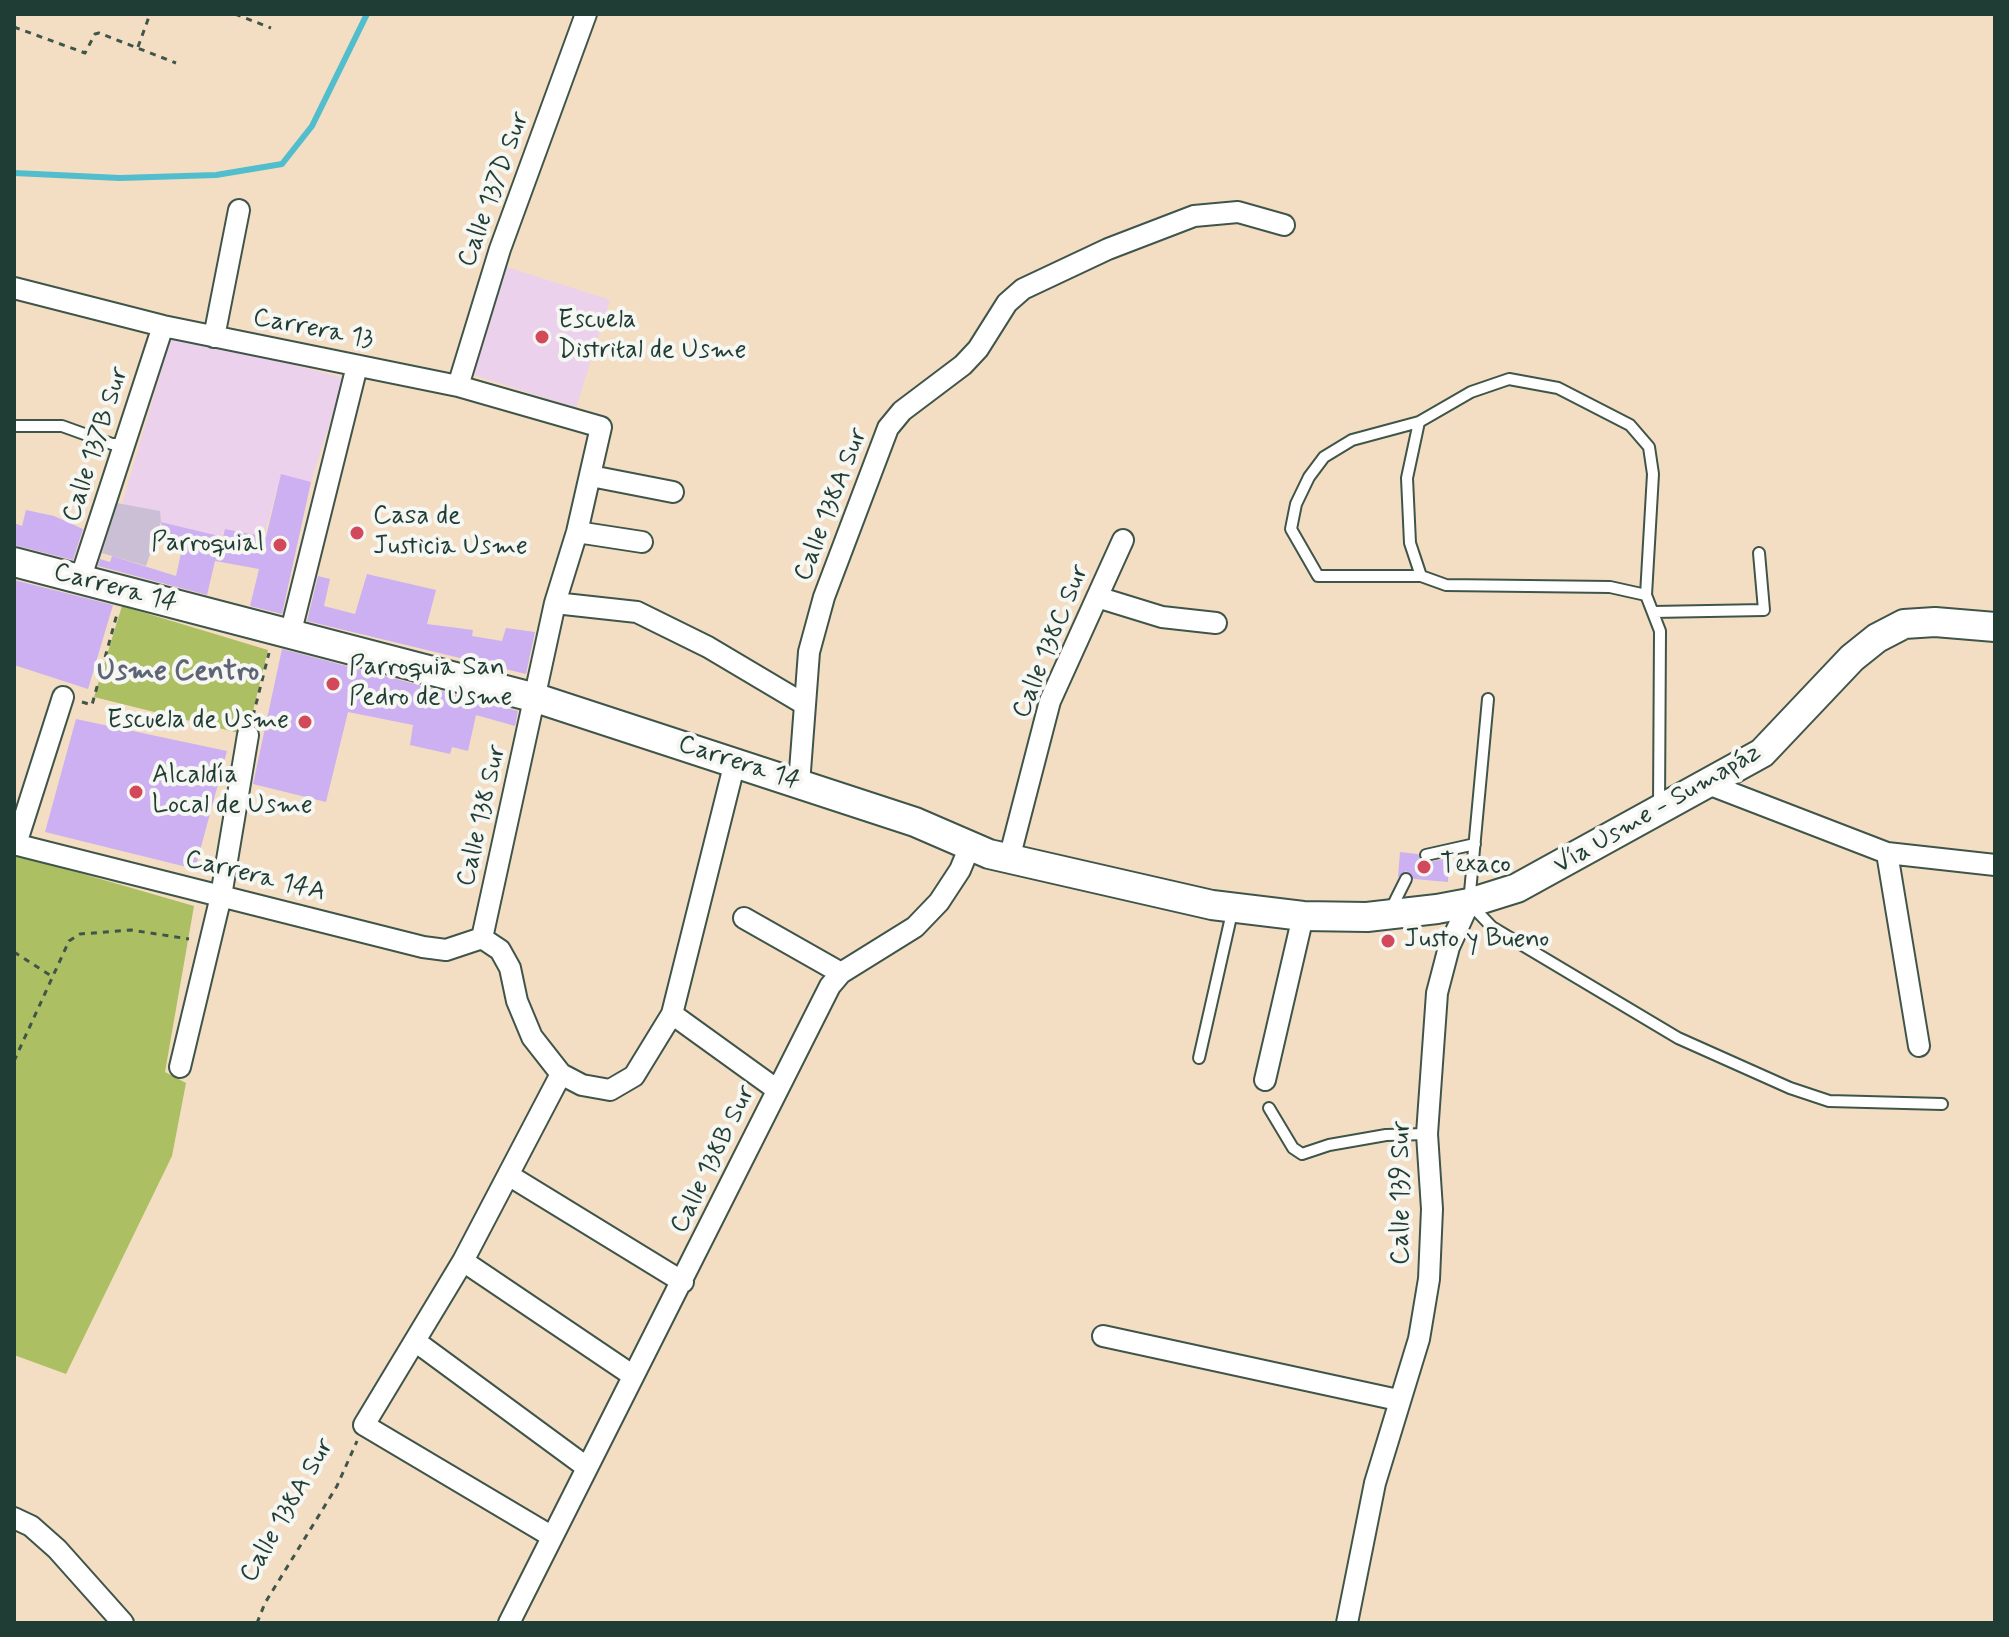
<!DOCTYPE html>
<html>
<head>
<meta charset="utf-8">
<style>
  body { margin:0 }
  #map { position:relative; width:2009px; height:1637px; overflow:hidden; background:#f3dec3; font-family:Mynerve,sans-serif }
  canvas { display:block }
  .frame { position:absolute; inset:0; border:16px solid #1f3d34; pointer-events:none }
</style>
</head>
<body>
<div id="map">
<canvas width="2009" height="1637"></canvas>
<div class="frame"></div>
</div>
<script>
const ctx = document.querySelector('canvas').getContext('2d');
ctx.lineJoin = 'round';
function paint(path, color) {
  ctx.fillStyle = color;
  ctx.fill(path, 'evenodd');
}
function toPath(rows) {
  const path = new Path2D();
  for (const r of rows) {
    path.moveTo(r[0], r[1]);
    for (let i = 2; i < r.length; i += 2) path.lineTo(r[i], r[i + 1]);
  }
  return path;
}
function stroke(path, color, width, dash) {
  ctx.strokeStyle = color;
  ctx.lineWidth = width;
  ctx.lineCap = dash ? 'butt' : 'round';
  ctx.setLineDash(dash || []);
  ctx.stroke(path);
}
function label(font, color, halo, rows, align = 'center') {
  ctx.font = font + ' Mynerve,sans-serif';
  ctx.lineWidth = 8;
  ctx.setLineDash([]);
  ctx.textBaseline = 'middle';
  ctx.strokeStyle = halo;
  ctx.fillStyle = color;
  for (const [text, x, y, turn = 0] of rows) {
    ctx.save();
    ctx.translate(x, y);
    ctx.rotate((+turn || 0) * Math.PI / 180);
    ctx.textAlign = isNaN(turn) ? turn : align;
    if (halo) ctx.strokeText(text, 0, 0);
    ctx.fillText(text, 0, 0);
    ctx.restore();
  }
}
const built = toPath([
  [507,267,610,300,576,408,474,375],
  [172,334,344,378,311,482,281,475,264,536,225,529,221,537,161,522,159,511,122,504]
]);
const industrial = toPath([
  [117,503,160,511,161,522,146,566,102,553]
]);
const green = toPath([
  [122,606,268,650,247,735,94,697],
  [14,854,194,906,165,1072,186,1083,172,1156,66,1374,14,1355]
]);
const stream = toPath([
  [14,173,120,178,216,175,282,164,312,126,367,14]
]);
const building = toPath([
  [281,474,311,482,282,614,250,606,259,569,215,561,207,595,98,566,100,559,110,562,112,556,176,576,183,544,165,539,161,522,223,537,225,529,266,537],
  [26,510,54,516,83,529,73,560,14,545,14,523,22,526],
  [367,574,436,590,427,624,473,630,472,636,502,641,506,628,535,632,526,674,307,621,318,576,330,579,324,606,355,614],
  [14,580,113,605,88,689,14,665],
  [282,649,518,711,515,726,476,715,468,751,452,747,450,754,410,745,413,725,348,712,326,802,253,784],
  [76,719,227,751,195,869,45,832],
  [1400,852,1418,854,1424,863,1449,858,1448,882,1414,879,1406,871,1398,877]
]);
const path = toPath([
  [235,14,271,28],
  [14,27,85,53,95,34,99,33,176,63],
  [138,47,150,14],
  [82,702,92,705,117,614],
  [253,716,269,653],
  [14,952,53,977],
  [14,1061,69,941,80,934,131,930,189,939],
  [257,1623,265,1603,337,1486,357,1441]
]);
const lane = toPath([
  [1419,422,1352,440,1324,457,1309,477,1296,504,1291,529,1318,576,1421,576],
  [14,426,62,426,112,444,125,444],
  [1646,595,1610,587,1446,585,1421,576,1410,543,1407,478,1419,422,1471,392,1509,379,1558,388,1630,425,1649,447,1653,474,1646,595,1660,631,1659,806],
  [1653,612,1764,610,1759,553],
  [1488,699,1469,903,1492,927,1678,1038,1790,1088,1829,1101,1942,1104],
  [1426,855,1475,844],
  [1391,909,1406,879],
  [1199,1058,1233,908],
  [1269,1108,1293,1148,1302,1154,1329,1145,1386,1135,1427,1134]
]);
const street = toPath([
  [14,288,163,326,458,386,601,427,577,532,555,603,482,938],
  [214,337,239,210],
  [458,386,500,249,586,14],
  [591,476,673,492],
  [577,532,642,542],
  [80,580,163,326],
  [1097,597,1162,617,1216,623],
  [555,603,637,612,708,647,804,704],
  [290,635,357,366],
  [799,784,809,652,824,597,888,428,902,411,963,365,978,349,1007,303,1023,289,1108,249,1194,216,1238,212,1284,225],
  [1708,784,1887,853,1995,865],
  [14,844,423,947,446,950,482,938],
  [16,844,63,697],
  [1887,853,1919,1046],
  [1009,859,1050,701,1123,540],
  [744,918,841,973],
  [482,938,500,950,510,968,517,1001,532,1037,561,1074,582,1085,610,1090,634,1076,672,1014,735,762],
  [672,1014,776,1089],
  [180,1067,221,896,248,735],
  [1265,1080,1303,916],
  [510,1176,683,1282],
  [463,1261,632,1375],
  [1103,1336,1398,1400],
  [415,1341,585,1466],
  [14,1518,31,1526,57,1549,123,1623],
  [551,1536,364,1425,463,1261,561,1074],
  [509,1623,830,986,841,973,915,927,939,902,960,870,970,846],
  [1347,1623,1375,1483,1419,1339,1429,1279,1432,1209,1427,1134,1437,993,1449,947,1469,903]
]);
const secondary = toPath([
  [14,562,536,698,915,822,989,854,1212,905,1303,916,1367,917,1437,909,1469,903,1517,888,1762,753,1852,658,1877,638,1904,624,1935,622,1995,627]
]);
const markers = [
  [542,337,8,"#d1495b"],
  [357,533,8,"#d1495b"],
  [280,545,8,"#d1495b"],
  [333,684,8,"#d1495b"],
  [305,722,8,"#d1495b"],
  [136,792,8,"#d1495b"],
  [1424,867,8,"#d1495b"],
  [1388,941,8,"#d1495b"]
];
const streetNames = [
  ["Calle 137D Sur",495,190,-70],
  ["Carrera 13",313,330,11],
  ["Calle 137B Sur",97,445,-72],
  ["Calle 138A Sur",832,505,-69],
  ["Carrera 14",115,589,15],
  ["Calle 138C Sur",1052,642,-68],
  ["Carrera 14",739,764,18],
  ["Vía Usme - Sumapáz",1658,810,-30],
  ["Calle 138 Sur",483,816,-77],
  ["Carrera 14A",255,877,14],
  ["Calle 138B Sur",714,1160,-64],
  ["Calle 139 Sur",1403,1193,-90],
  ["Calle 138A Sur",288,1511,-60]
];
const poiNames = [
  ["Escuela",558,322],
  ["Distrital de Usme",558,352],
  ["Casa de",373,518],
  ["Justicia Usme",373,548],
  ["Parroquial",264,545,"right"],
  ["Parroquia San",349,669],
  ["Pedro de Usme",349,699],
  ["Escuela de Usme",289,722,"right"],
  ["Alcaldía",152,777],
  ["Local de Usme",152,807],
  ["Texaco",1440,867],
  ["Justo y Bueno",1404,941]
];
const neighbourhoodNames = [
  ["Usme Centro",178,673]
];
paint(built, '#ebd1ec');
paint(industrial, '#cbbfd6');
paint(green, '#adbf63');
stroke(stream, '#51bdcd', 6);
paint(building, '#ccb0f1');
stroke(lane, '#3f5549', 14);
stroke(street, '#3f5549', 24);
stroke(secondary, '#3f5549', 32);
stroke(path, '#3f5549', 3, [6, 6]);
stroke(lane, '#fff', 10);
stroke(street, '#fff', 20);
stroke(secondary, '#fff', 28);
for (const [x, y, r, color] of markers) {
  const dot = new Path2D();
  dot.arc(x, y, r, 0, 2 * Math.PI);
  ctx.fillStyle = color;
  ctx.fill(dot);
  stroke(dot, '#f6f6f2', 3);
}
label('26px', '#1f3d34', '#f6f6f2', streetNames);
label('26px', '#1f3d34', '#f6f6f2', poiNames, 'left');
label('bold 28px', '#5c6576', '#f6f6f2', neighbourhoodNames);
</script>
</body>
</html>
